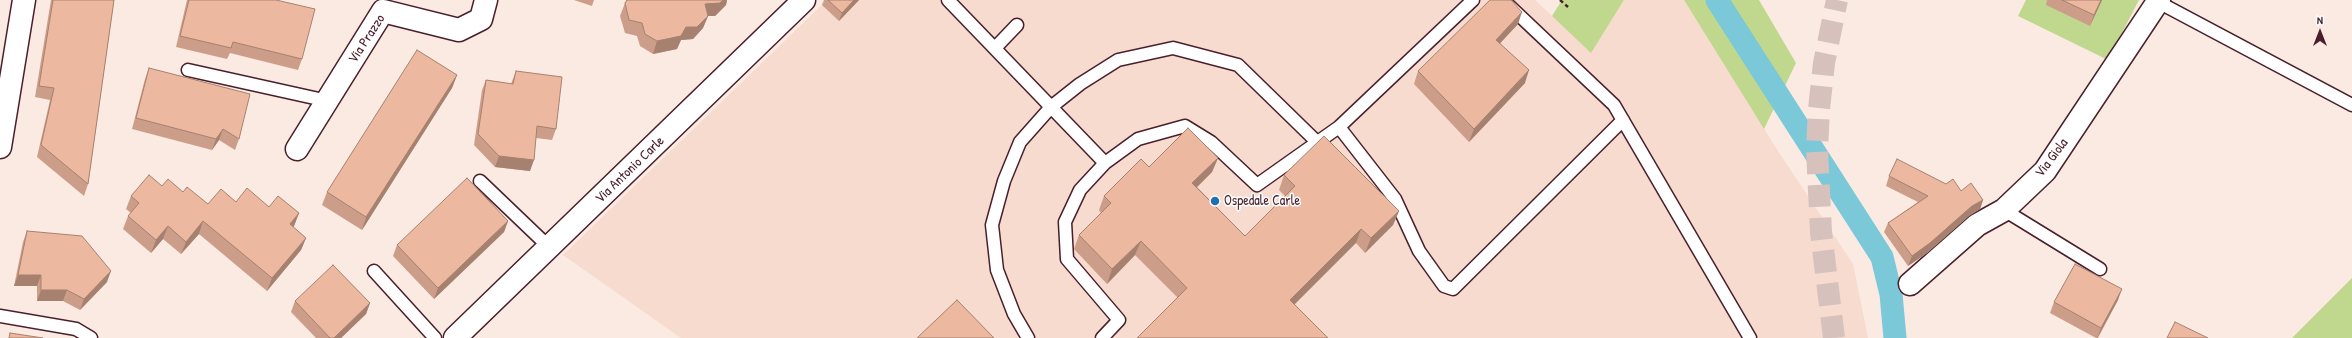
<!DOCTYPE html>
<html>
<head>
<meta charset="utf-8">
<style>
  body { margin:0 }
  #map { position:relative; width:2352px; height:338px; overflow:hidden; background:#faeae2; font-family:"Patrick Hand",sans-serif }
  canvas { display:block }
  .north { position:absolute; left:2300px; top:12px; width:40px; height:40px; -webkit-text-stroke:3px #fff; paint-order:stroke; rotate:0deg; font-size:11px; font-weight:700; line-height:16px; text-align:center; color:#4a1f2b }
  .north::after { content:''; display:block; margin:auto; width:14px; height:18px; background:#4a1f2b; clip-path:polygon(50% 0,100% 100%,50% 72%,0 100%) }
</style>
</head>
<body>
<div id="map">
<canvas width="2352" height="338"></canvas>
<div class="north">N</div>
</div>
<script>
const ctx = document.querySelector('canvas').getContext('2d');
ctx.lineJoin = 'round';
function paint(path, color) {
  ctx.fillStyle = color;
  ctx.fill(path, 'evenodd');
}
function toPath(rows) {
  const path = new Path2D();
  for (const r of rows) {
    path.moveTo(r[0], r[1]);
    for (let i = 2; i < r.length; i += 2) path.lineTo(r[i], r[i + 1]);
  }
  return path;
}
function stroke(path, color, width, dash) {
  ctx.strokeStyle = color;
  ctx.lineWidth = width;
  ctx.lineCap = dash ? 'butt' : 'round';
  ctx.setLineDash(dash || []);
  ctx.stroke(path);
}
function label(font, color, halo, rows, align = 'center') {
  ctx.font = font + ' "Patrick Hand",sans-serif';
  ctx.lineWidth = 3;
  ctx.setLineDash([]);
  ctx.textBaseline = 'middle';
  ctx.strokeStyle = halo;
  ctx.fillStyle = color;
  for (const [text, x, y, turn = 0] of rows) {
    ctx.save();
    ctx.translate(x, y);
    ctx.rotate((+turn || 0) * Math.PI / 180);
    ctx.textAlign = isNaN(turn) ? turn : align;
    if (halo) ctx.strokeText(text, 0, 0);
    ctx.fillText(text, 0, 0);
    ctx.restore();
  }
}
const built = toPath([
  [827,0,1535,0,1591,52,1624,0,1684,0,1776,148,1853,264,1868,338,681,338,563,255]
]);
const green = toPath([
  [1562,0,1624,0,1591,53,1552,16],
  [1684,0,1759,0,1796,63,1764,129],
  [2026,0,2139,0,2108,60,2018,16],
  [2352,278,2352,338,2292,338]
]);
const canal = toPath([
  [1717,0,1882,257,1891,294,1895,338]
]);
const primaryTunnel = toPath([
  [1834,338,1821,232,1817,150,1819,109,1824,63,1837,0]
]);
const path = toPath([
  [1560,0,1568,7]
]);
const service = toPath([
  [948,0,1105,163,1080,190,1065,222,1067,259,1119,320,1102,338],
  [1473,0,1339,127,1395,199,1419,251,1444,286,1453,289,1623,120],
  [1503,0,1614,105,1750,338],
  [2158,2,2352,105],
  [995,48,1017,25],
  [188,70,328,101],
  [1105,163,1138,139,1185,126,1211,142,1257,185,1339,127],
  [480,181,549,247],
  [2004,210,2100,269],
  [374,271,435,338],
  [0,316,76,329,91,338],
  [1028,338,1014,314,997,270,992,225,1004,181,1020,142,1051,107,1080,84,1118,60,1173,48,1238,65,1317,142]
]);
const minor = toPath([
  [0,147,24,0],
  [297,149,383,11,459,30,481,19,486,0],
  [1910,284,1977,225,2004,210,2045,171,2159,0]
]);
const tertiary = toPath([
  [455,338,804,0]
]);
const wall = toPath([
  [51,0,114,0,88,184,84,196,37,157,50,100,35,97],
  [187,0,276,0,302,59,298,70,230,53,227,59,176,47],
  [574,0,594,0,592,6],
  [627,0,727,0,726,5,715,16,708,16,703,28,693,39,681,40,677,49,653,54,640,46,637,36,625,33,620,16,625,3],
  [824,0,859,0,839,21,822,5],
  [2047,0,2102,0,2090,26,2046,5],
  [1518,24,1500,43,1525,83,1469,142,1414,84,1418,71],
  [149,68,239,139,235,150,219,140,212,150,132,129,145,79],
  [516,71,556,129,552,140,536,138,530,171,495,167,474,145,482,90,486,80,511,84],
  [457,75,452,88,362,230,322,205,327,192],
  [1218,158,1212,172,1197,187,1245,236,1285,196,1279,190,1284,175,1399,211,1393,225,1365,253,1356,243,1178,298,1135,255,1107,284,1074,249,1079,235,1101,213,1099,210,1104,196,1149,167],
  [1889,176,1961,191,1983,200,1980,209,1969,216,1927,253,1908,266,1884,232,1888,223,1918,202,1886,186],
  [162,186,183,192,208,204,236,202,269,207,299,213,294,226,293,227,306,238,301,250,267,291,199,234,181,254,163,239,151,253,123,229,128,216,131,213,126,209,131,196],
  [508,221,504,232,434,299,393,256,397,245],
  [27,231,107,282,80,310,63,301,37,301,37,286,14,286,23,242],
  [2118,300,2098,338,2096,338,2050,313,2054,302],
  [295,301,370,303,366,314,341,338,316,338,291,312]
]);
const shadedWall = toPath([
  [723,0,727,0,726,5,715,16,708,16,703,28,693,39,681,40,677,49,653,54,657,41,686,27,705,4],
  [854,0,859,0,839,21,842,13],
  [2101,0,2102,0,2090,26,2094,15],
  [1522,12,1518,24,1492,52,1496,40],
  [1529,70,1525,83,1469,142,1474,129],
  [457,75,452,88,362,230,366,217],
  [223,129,219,140,212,150,216,139],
  [499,156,534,160,530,171,495,167],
  [1218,158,1212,172,1187,197,1192,183],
  [1983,200,1980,209,1969,216,1927,253,1908,266,1912,256,1972,206],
  [1399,211,1393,225,1365,253,1371,238],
  [299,213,294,226,285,237,290,224],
  [203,221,199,234,181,254,186,242],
  [508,221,504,232,434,299,438,288],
  [168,226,163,239,151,253,156,240],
  [1361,229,1356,243,1285,314,1290,300],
  [306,238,301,250,267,291,272,278],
  [1141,241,1135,255,1107,284,1112,269],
  [111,271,107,282,80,310,84,299],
  [18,275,41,275,37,286,14,286],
  [2122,289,2118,300,2097,338,2101,328],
  [41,290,67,290,63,301,37,301],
  [370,303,366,314,341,338,334,338]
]);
const building = toPath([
  [53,0,114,0,88,184,41,145,54,88,39,86,53,0],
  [189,0,276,0,315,9,302,59,233,42,231,48,180,36,189,0],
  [627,0,723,0,720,3,705,4,708,16,697,27,686,27,681,36,657,41,645,34,642,23,629,20,625,3,627,0],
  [828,0,854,0,842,13,828,0],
  [1490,0,1511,0,1522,12,1496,40,1529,70,1474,129,1418,71,1490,0],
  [2062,0,2101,0,2094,15,2062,0],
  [417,50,457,75,366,217,327,192,417,50],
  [149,68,250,94,239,139,223,129,216,139,136,118,149,68],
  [516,71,562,77,556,129,537,126,534,160,499,156,478,134,486,80,513,84,516,71],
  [1188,128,1218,158,1192,183,1245,236,1295,186,1284,175,1324,136,1399,211,1371,238,1361,229,1290,300,1328,338,1137,338,1187,288,1141,241,1112,269,1079,235,1111,203,1104,196,1141,159,1149,167,1188,128],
  [1897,159,1946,184,1953,179,1961,191,1971,183,1983,200,1972,206,1930,243,1912,256,1888,223,1928,196,1889,176,1897,159],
  [149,175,162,186,168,179,183,192,187,187,208,204,221,189,236,202,247,188,269,207,278,196,299,213,290,224,306,238,272,278,203,221,186,242,168,226,156,240,128,216,139,203,131,196,149,175],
  [467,178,508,221,438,288,397,245,467,178],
  [27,231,82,236,111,271,84,299,67,290,41,290,41,275,18,275,27,231],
  [2075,264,2122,289,2101,328,2054,302,2075,264],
  [333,265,370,303,334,338,330,338,295,301,333,265],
  [957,300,994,338,917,338,957,300],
  [2175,322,2208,338,2167,338,2175,322],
  [10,333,43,338,9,338,10,333]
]);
const markers = [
  [1215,201,5,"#1f6fb2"]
];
const streetNames = [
  ["Via Prazzo",367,39,-57],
  ["Via Giola",2052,158,-53],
  ["Via Antonio Carle",630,170,-44]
];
const poiNames = [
  ["Ospedale Carle",1224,201]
];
paint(built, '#f6dbce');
paint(green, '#c0d88e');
stroke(canal, '#7ac8d8', 23);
stroke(primaryTunnel, '#d7c1bd', 22, [22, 11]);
stroke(service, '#4a1f2b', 15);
stroke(minor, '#4a1f2b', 25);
stroke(tertiary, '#4a1f2b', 25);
stroke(path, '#4a1f2b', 2.5, [4, 3]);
stroke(service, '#fff', 12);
stroke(minor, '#fff', 22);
stroke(tertiary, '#fff', 22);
paint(wall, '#cc9e8a');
paint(shadedWall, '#a68170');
paint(building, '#edb8a0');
stroke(building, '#a68170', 1);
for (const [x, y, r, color] of markers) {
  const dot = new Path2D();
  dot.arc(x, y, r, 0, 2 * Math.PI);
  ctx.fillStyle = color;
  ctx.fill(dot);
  stroke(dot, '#fff', 1.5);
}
label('14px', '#4a1f2b', '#fff', streetNames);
label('14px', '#4a1f2b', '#fff', poiNames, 'left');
</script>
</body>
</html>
